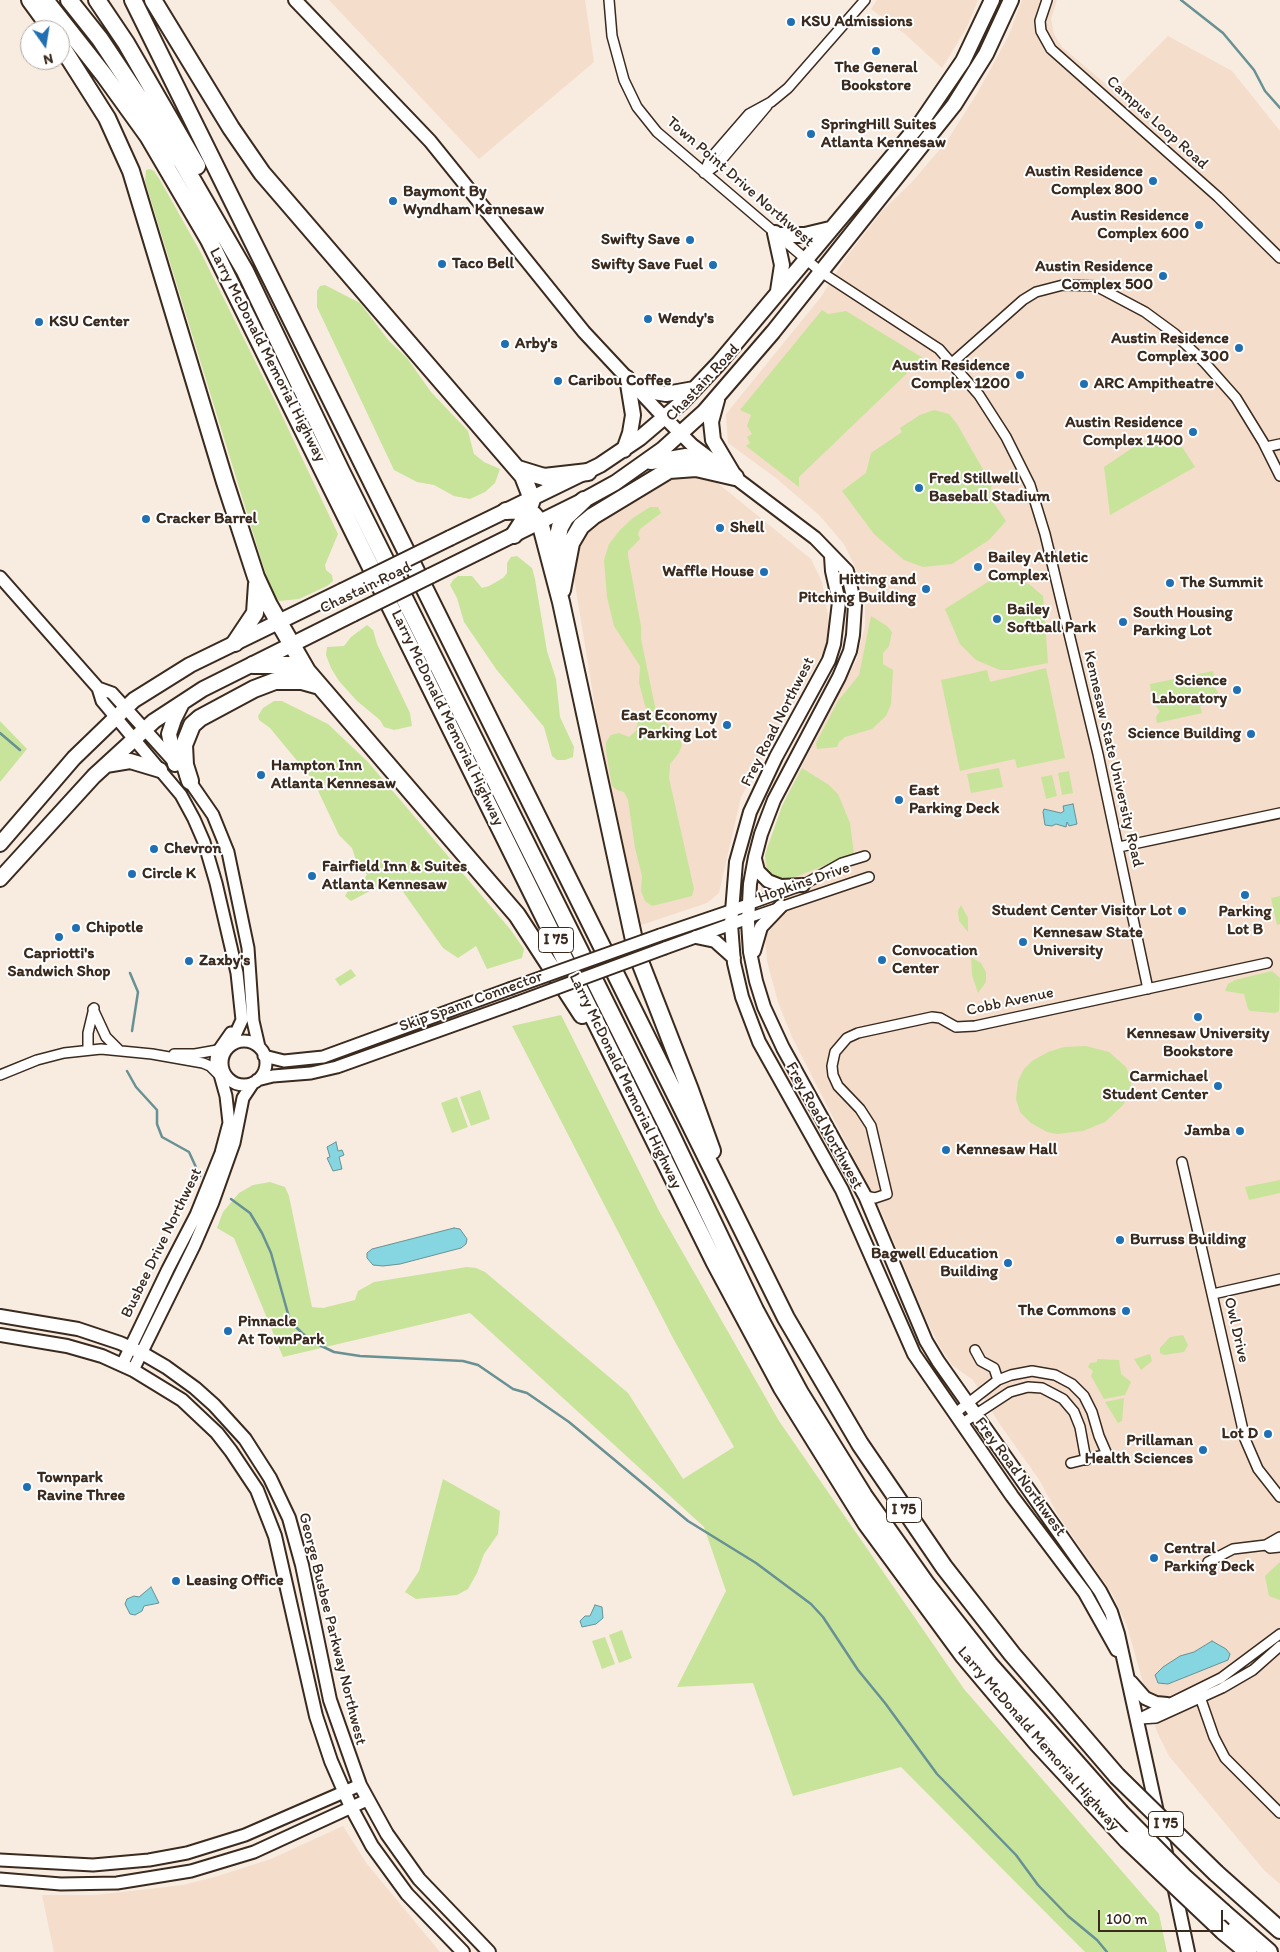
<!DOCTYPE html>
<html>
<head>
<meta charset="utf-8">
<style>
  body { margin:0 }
  #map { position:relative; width:1280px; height:1952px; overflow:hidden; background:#f8ebe0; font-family:Itim,sans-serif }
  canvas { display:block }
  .north { position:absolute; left:20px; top:20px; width:50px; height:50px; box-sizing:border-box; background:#fff; border:1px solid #b1aaa5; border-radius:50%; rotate:167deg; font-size:14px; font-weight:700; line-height:20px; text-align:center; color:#3b2a1e }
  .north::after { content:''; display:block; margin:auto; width:18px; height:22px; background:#1f6fb2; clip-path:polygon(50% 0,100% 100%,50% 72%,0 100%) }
  .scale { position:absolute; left:1098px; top:1910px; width:125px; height:22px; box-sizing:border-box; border:2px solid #3b2a1e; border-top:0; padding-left:6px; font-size:15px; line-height:18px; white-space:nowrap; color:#3b2a1e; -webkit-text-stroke:4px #fff; paint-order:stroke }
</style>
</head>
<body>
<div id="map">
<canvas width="1280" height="1952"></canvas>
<div class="north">N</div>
<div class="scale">100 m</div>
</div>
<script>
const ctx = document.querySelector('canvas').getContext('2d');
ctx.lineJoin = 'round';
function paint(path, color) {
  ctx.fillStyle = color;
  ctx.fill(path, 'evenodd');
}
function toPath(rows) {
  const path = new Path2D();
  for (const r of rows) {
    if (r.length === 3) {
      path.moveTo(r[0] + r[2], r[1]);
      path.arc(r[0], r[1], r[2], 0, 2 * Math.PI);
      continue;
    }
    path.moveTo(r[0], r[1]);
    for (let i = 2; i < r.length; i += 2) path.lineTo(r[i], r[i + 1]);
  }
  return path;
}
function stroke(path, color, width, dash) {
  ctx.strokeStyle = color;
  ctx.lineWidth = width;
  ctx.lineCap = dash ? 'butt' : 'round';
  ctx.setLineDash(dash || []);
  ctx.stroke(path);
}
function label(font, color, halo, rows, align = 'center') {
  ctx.font = font + ' Itim,sans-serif';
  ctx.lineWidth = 4;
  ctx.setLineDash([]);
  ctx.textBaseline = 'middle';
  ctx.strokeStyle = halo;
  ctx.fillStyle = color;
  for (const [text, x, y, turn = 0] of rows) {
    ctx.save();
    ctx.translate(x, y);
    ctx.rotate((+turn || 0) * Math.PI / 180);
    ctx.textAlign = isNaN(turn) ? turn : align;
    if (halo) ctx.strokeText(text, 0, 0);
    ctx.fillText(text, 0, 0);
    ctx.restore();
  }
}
const built = toPath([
  [329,0,585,0,594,62,479,159],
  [877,0,978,0,967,27,942,68,905,34,871,9],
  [1022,0,1057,0,1051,19,1054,34,1062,47,1114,91,1168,36,1232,71,1280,131,1280,1884,1264,1870,1169,1756,1157,1732,1127,1626,1113,1595,1058,1515,1040,1481,999,1423,973,1380,952,1365,939,1345,926,1319,882,1213,792,1037,778,1002,767,961,761,888,766,849,786,797,856,661,865,626,865,603,858,573,844,544,819,515,776,478,728,443,726,414,821,297,845,259,883,210,912,182,947,141,978,92,1009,35],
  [692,472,715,481,811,559,822,582,830,627,825,649,741,797,719,893,707,903,638,926,615,829,574,578,575,554,592,527,673,476],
  [343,1826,367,1864,440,1952,54,1952,42,1895,96,1895,183,1885,218,1876,271,1859]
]);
const green = toPath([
  [150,169,154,171,160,180,201,253,276,403,338,534,325,565,326,570,332,575,333,581,327,586,299,599,279,601,270,588,145,181,146,170],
  [325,285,360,303,389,341,407,358,431,392,468,431,474,454,484,462,500,469,495,483,485,492,470,499,454,496,434,485,417,482,394,470,317,307,317,291,320,286],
  [822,310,828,314,846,311,923,358,799,477,799,487,746,446,750,443,747,437,752,434,747,426,751,415,740,410],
  [934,410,949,414,957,424,992,485,989,496,1006,521,989,540,952,564,923,567,904,560,874,534,842,491,866,473,871,453,902,432,900,428,920,415],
  [1175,436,1195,467,1110,515,1104,467,1141,442],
  [650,507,658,507,661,513,640,529,638,534,640,539,628,551,628,556,641,626,641,639,657,716,661,723,666,722,679,738,682,745,679,753,670,764,669,778,694,889,692,896,652,906,645,901,641,891,642,876,635,848,628,800,624,792,617,790,612,786,606,751,606,742,611,735,619,733,629,737,636,731,638,721,646,716,646,709,639,683,640,666,614,626,607,597,604,560,609,544,620,530,633,518],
  [517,556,532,568,535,579,547,651,556,679,560,717,574,747,573,757,565,760,557,760,552,756,544,727,496,669,464,622,457,598,450,585,453,580,458,576,472,576,482,588,489,586,503,578,507,573,507,563,511,557],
  [1002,573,1029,584,1043,596,1048,663,1011,670,1000,670,976,660,960,644,945,609],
  [871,616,887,626,892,632,889,646,883,653,883,664,893,670,891,704,886,716,872,729,845,737,839,742,837,747,817,749,816,743,838,701,859,675],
  [367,625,373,630,377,644,410,713,412,726,394,730,384,727,380,720,357,701,339,681,331,668,326,655,327,647,344,646,351,637],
  [1046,668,1065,758,1017,768,1015,759,960,771,941,680,987,670,990,682],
  [1213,671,1216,689,1221,700,1200,706,1202,713,1157,723,1156,717,1160,711,1152,701,1150,684],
  [0,696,0,721,27,749,0,782],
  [274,701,282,701,328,724,368,762,510,929,524,949,522,958,487,969,476,946,458,958,443,948,399,886,391,880,351,901,345,896,350,887,362,881,367,875,356,860,352,848,339,835,313,780,270,728,259,720,258,716,263,708],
  [802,768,829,785,838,794,850,823,854,854,790,879,783,881,773,879,775,877,767,869,765,855,782,806],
  [999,768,1003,787,971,793,967,774],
  [1069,771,1073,793,1062,795,1058,773],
  [1052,775,1057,796,1046,799,1041,777],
  [1280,896,1280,924,1277,925,1271,898],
  [961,905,968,918,968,932,959,921,958,911],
  [971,957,981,963,986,972,986,982,978,993,972,975],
  [351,969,356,976,340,986,335,979],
  [1272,971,1280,978,1279,1011,1275,1013,1251,1011,1248,1009,1244,994,1225,991,1228,984,1235,980],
  [561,1015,659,1211,779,1421,964,1689,1159,1914,1167,1952,1085,1952,901,1767,793,1796,753,1683,677,1687,726,1591,704,1527,470,1313,283,1357,234,1238,217,1228,223,1212,239,1193,253,1185,270,1182,285,1187,289,1196,312,1307,323,1308,355,1300,358,1291,374,1282,467,1267,476,1268,485,1272,628,1393,683,1479,734,1447,674,1340,512,1026],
  [1086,1046,1109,1052,1126,1067,1132,1081,1129,1094,1123,1105,1105,1122,1083,1131,1057,1134,1047,1132,1031,1123,1020,1112,1016,1099,1018,1081,1024,1069,1032,1061,1048,1052,1064,1047],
  [480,1090,490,1119,471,1126,460,1097],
  [457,1097,468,1127,452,1133,441,1103],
  [1280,1180,1280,1193,1249,1200,1245,1187],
  [1183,1335,1188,1345,1184,1352,1164,1355,1160,1353,1160,1348,1170,1337],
  [1150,1354,1152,1361,1141,1370,1134,1359],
  [1097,1359,1119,1360,1121,1374,1131,1382,1125,1395,1104,1399,1091,1376,1093,1371,1088,1367,1090,1363,1097,1362],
  [1124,1398,1122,1421,1118,1423,1105,1402],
  [443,1479,500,1511,498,1534,484,1554,477,1573,468,1589,457,1595,416,1599,405,1592,419,1571],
  [1280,1562,1280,1600,1269,1596,1265,1576],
  [622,1630,632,1658,619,1663,609,1635],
  [605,1637,615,1664,602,1669,592,1641]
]);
const water = toPath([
  [1073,804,1077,824,1069,826,1067,822,1066,827,1056,824,1052,826,1045,825,1043,812,1044,809,1061,813,1064,811,1063,806,1073,804],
  [336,1142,338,1151,342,1150,344,1155,339,1157,342,1169,333,1171,327,1158,330,1157,327,1147,336,1142],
  [454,1228,460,1229,467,1239,466,1244,461,1248,400,1264,383,1266,373,1265,367,1258,367,1253,372,1249,454,1228],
  [151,1587,159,1603,144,1606,142,1611,135,1615,130,1614,125,1604,127,1599,134,1596,139,1597,151,1587],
  [595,1605,602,1607,603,1618,596,1624,582,1627,580,1621,585,1616,590,1616,595,1605],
  [1212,1641,1226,1649,1230,1654,1228,1660,1168,1684,1158,1683,1155,1675,1163,1667,1180,1656,1194,1652,1212,1641]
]);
const stream = toPath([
  [1181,0,1223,33,1254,70,1265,91,1280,108],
  [0,733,20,750],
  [130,973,138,992,132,1031],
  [127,1071,136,1087,157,1110,157,1124,162,1137,189,1152,200,1176],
  [231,1199,250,1213,262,1233,271,1253,290,1321,302,1333,315,1343,334,1352,360,1356,463,1361,478,1365,513,1389,527,1393,569,1422,688,1521,756,1563,811,1604,823,1617,858,1670,885,1703,937,1774,1016,1855,1038,1885,1068,1916,1097,1940,1107,1952]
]);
const minor = toPath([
  [609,0,612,36,624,80,637,107,657,132,821,272,939,349,979,395,1006,437,1030,485,1045,534,1098,754,1148,989],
  [1047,0,1040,21,1041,31,1051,49,1218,197,1280,258],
  [704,173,710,159,749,114,771,102,788,88,865,0],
  [705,173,718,164,767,106],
  [953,362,1023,300,1036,292,1063,285,1096,286,1145,312,1175,334,1205,363,1236,398,1263,442,1280,476],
  [1266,447,1280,444],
  [1119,847,1280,813],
  [748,905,803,885,842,863,865,856],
  [748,918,869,877],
  [93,1009,106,1037,119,1050],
  [88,1050,88,1033,94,1008],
  [174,1054,195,1054,223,1049],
  [0,1075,37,1060,64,1053,101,1049,152,1054,203,1063,210,1066,219,1075],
  [1182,1162,1245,1439,1258,1469,1280,1497],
  [865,1196,875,1198,887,1194,871,1126,860,1109,838,1086,833,1075,832,1066,835,1052,847,1038,858,1033,932,1017,940,1018,956,1027,975,1026,1267,963],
  [1213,1294,1280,1279],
  [975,1350,981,1361,994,1368,998,1380],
  [954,1414,998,1380,1011,1375,1032,1371,1055,1375,1072,1384,1084,1396,1092,1412,1099,1436,1109,1459],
  [961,1424,1010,1392,1028,1387,1042,1388,1063,1399,1074,1412,1080,1427,1086,1460],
  [1071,1463,1107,1454],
  [1266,1545,1270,1548,1280,1547],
  [1208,1562,1233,1549,1266,1545,1280,1537],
  [1199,1694,1214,1737,1225,1758,1280,1813],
  [1138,1719,1221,1678,1280,1634],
  [1140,1719,1156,1718,1222,1688,1253,1670,1280,1646]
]);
const tertiary = toPath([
  [0,577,98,688,102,701,181,795,194,819,204,842,216,883,237,973,242,1020,230,1046],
  [98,688,112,693,176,764],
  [186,776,213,815,228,852,248,948,253,1021,259,1047],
  [660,935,748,905],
  [665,948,748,918],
  [244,1063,22],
  [264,1056,284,1061,323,1057,509,989],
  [257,1080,273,1076,311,1073,337,1067,516,1003],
  [122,1365,168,1269,196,1215,221,1153,229,1123,226,1096,216,1060,217,1053,231,1033],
  [133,1370,194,1246,213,1202,234,1143,243,1098,253,1083],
  [0,1860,93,1865,149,1860,187,1853,245,1835,360,1785],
  [0,1879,61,1884,117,1883,191,1871,254,1852,367,1800]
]);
const secondary = toPath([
  [295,0,430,141,584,332,656,409,692,445,815,538,847,571,855,605,853,635,850,651,839,677,774,800,761,834,755,857,750,884,748,922,750,952,756,981,764,1007,783,1048,865,1196,926,1341,938,1361,1100,1591,1111,1612,1118,1634,1168,1862],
  [831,556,832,571,839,602,834,644,829,660,776,757,750,812,736,862,731,924,734,963,742,997,759,1042,842,1190,914,1354,1012,1496,1085,1593,1117,1650],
  [755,859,758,871,768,881,781,886,803,885],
  [696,937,715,941,734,958],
  [754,951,761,927,781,906],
  [0,1316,78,1329,120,1343,142,1353,166,1367,195,1388,214,1405,245,1439,270,1478,289,1518,302,1565,330,1700,360,1785,387,1834,419,1879,489,1952],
  [0,1335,67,1346,102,1356,133,1370,182,1400,217,1433,231,1451,257,1490,275,1536,316,1716,331,1761,351,1807,372,1846,407,1894,463,1952],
  [1131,1682,1145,1698,1156,1703,1167,1704],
  [1173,1881,1188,1952]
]);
const primary = toPath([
  [775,233,782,265,778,291],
  [777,235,805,235,830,229],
  [637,389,666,394,694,389],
  [717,400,711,422,713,440,735,477],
  [624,450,630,433,633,415,627,378],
  [651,462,686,456,719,465],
  [450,538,600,465,640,438,681,403,719,363,922,121,963,61,992,0],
  [430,576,584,500,615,483,663,449,704,412,773,332,954,105,986,54,1011,0],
  [175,764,169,734,174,719,182,703],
  [106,765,130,761,160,770],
  [0,844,74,758,134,700,190,665,342,591],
  [0,879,94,776,154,721,203,689,353,614]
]);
const motorway = toPath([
  [30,0,52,30],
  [45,0,104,75,148,136,209,240,715,1263,782,1388,866,1523,963,1655,1038,1744,1127,1840],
  [69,0,100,39,182,162,245,271,341,471,669,1130,755,1310,800,1393,864,1496,927,1585,989,1664,1120,1812],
  [97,0,126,43,197,166],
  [133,0,786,1318,860,1444,944,1567,1012,1654,1117,1776],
  [153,0,231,128,262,173,523,476,532,499,527,515,514,535],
  [60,44,107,118,131,171,225,482,256,577,269,605,307,671,517,915,582,1015],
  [518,469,544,477,588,472],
  [506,511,524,510,534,515,540,522,561,602,637,954,690,1090,712,1151],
  [553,558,560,527,565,518,584,500],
  [562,590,571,543,581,526,593,516,669,470,696,468,735,477],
  [235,643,255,613,257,584],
  [253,665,289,665,307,671],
  [190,781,185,765,184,745,192,725,200,718,254,689,275,681,302,681,320,686],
  [1216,1873,1280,1930],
  [1223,1912,1269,1952],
  [1223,1931,1248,1952]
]);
const tertiaryBridge = toPath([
  [509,989,660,935],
  [516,1003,665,948]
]);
const primaryBridge = toPath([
  [342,591,450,538],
  [353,614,430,576]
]);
const motorwayBridge = toPath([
  [1117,1776,1216,1873],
  [1120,1812,1185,1878,1223,1912],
  [1127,1840,1223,1931]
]);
const markers = [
  [791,22,5,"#1f6fb2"],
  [876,51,5,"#1f6fb2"],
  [811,134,5,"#1f6fb2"],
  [1153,181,5,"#1f6fb2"],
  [393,201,5,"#1f6fb2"],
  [1199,225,5,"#1f6fb2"],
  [690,240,5,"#1f6fb2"],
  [442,264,5,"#1f6fb2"],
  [713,265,5,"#1f6fb2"],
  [1163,276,5,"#1f6fb2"],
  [648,319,5,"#1f6fb2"],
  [39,322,5,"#1f6fb2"],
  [505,344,5,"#1f6fb2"],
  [1239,348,5,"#1f6fb2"],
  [1020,375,5,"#1f6fb2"],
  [558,381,5,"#1f6fb2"],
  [1084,384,5,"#1f6fb2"],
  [1193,432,5,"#1f6fb2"],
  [919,488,5,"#1f6fb2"],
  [146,519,5,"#1f6fb2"],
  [720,528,5,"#1f6fb2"],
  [978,567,5,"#1f6fb2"],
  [764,572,5,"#1f6fb2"],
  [1170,583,5,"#1f6fb2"],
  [926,589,5,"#1f6fb2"],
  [997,619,5,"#1f6fb2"],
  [1123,622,5,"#1f6fb2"],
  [1237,690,5,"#1f6fb2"],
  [727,725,5,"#1f6fb2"],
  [1251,734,5,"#1f6fb2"],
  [261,775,5,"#1f6fb2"],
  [899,800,5,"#1f6fb2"],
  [154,849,5,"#1f6fb2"],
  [132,874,5,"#1f6fb2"],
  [312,876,5,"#1f6fb2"],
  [1245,895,5,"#1f6fb2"],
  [1182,911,5,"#1f6fb2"],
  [76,928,5,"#1f6fb2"],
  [59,937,5,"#1f6fb2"],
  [1023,942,5,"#1f6fb2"],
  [882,960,5,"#1f6fb2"],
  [189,961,5,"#1f6fb2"],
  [1198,1017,5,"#1f6fb2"],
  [1218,1086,5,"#1f6fb2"],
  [1240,1131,5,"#1f6fb2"],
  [946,1150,5,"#1f6fb2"],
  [1120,1240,5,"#1f6fb2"],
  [1008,1263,5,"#1f6fb2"],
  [1126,1311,5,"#1f6fb2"],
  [228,1331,5,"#1f6fb2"],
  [1268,1434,5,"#1f6fb2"],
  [1203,1450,5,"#1f6fb2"],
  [27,1487,5,"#1f6fb2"],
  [1154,1558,5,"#1f6fb2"],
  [176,1581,5,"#1f6fb2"]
];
const shields = [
  [556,940,35],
  [904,1510,35],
  [1166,1824,35]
];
const shieldNames = [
  ["I 75",556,940],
  ["I 75",904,1510],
  ["I 75",1166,1824]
];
const poiNames = [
  ["KSU Admissions",801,22],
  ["The General",876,68,"center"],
  ["Bookstore",876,86,"center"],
  ["SpringHill Suites",821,125],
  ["Atlanta Kennesaw",821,143],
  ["Austin Residence",1143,172,"right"],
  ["Complex 800",1143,190,"right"],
  ["Baymont By",403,192],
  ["Wyndham Kennesaw",403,210],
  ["Austin Residence",1189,216,"right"],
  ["Complex 600",1189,234,"right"],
  ["Swifty Save",680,240,"right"],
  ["Taco Bell",452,264],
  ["Swifty Save Fuel",703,265,"right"],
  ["Austin Residence",1153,267,"right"],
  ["Complex 500",1153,285,"right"],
  ["Wendy's",658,319],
  ["KSU Center",49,322],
  ["Austin Residence",1229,339,"right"],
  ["Complex 300",1229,357,"right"],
  ["Arby's",515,344],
  ["Austin Residence",1010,366,"right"],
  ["Complex 1200",1010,384,"right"],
  ["Caribou Coffee",568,381],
  ["ARC Ampitheatre",1094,384],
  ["Austin Residence",1183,423,"right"],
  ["Complex 1400",1183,441,"right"],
  ["Fred Stillwell",929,479],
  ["Baseball Stadium",929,497],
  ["Cracker Barrel",156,519],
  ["Shell",730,528],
  ["Bailey Athletic",988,558],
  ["Complex",988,576],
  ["Waffle House",754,572,"right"],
  ["Hitting and",916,580,"right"],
  ["Pitching Building",916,598,"right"],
  ["The Summit",1180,583],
  ["Bailey",1007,610],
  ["Softball Park",1007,628],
  ["South Housing",1133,613],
  ["Parking Lot",1133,631],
  ["Science",1227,681,"right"],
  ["Laboratory",1227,699,"right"],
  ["East Economy",717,716,"right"],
  ["Parking Lot",717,734,"right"],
  ["Science Building",1241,734,"right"],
  ["Hampton Inn",271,766],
  ["Atlanta Kennesaw",271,784],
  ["East",909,791],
  ["Parking Deck",909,809],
  ["Chevron",164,849],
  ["Fairfield Inn & Suites",322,867],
  ["Atlanta Kennesaw",322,885],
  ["Circle K",142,874],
  ["Student Center Visitor Lot",1172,911,"right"],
  ["Parking",1245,912,"center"],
  ["Lot B",1245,930,"center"],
  ["Chipotle",86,928],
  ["Kennesaw State",1033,933],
  ["University",1033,951],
  ["Convocation",892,951],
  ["Center",892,969],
  ["Capriotti's",59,954,"center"],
  ["Sandwich Shop",59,972,"center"],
  ["Zaxby's",199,961],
  ["Kennesaw University",1198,1034,"center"],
  ["Bookstore",1198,1052,"center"],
  ["Carmichael",1208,1077,"right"],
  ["Student Center",1208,1095,"right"],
  ["Jamba",1230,1131,"right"],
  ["Kennesaw Hall",956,1150],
  ["Burruss Building",1130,1240],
  ["Bagwell Education",998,1254,"right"],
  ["Building",998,1272,"right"],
  ["The Commons",1116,1311,"right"],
  ["Pinnacle",238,1322],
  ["At TownPark",238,1340],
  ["Lot D",1258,1434,"right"],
  ["Prillaman",1193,1441,"right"],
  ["Health Sciences",1193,1459,"right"],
  ["Townpark",37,1478],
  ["Ravine Three",37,1496],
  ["Central",1164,1549],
  ["Parking Deck",1164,1567],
  ["Leasing Office",186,1581]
];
const streetNames = [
  ["Campus Loop Road",1157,123,42],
  ["Town Point Drive Northwest",740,182,41],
  ["Larry McDonald Memorial Highway",267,355,63],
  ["Chastain Road",703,383,-47],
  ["Chastain Road",366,588,-26],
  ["Larry McDonald Memorial Highway",447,718,64],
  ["Frey Road Northwest",778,722,-63],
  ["Kennesaw State University Road",1113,759,77],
  ["Hopkins Drive",804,883,-19],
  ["Skip Spann Connector",471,1002,-20],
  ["Cobb Avenue",1010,1002,-12],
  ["Larry McDonald Memorial Highway",625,1081,64],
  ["Frey Road Northwest",824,1126,61],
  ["Busbee Drive Northwest",162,1243,-64],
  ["Owl Drive",1236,1330,77],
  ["Frey Road Northwest",1020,1477,54],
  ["George Busbee Parkway Northwest",332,1629,76],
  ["Larry McDonald Memorial Highway",1038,1739,49]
];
paint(built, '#f4ddcb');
paint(green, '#c8e49b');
paint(water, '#86d6e2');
stroke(water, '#689194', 1);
stroke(stream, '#689194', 2.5);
stroke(minor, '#3b2a1e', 12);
stroke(tertiary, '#3b2a1e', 15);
stroke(secondary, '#3b2a1e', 16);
stroke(primary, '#3b2a1e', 18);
stroke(motorway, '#3b2a1e', 20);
stroke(minor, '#fff', 9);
stroke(tertiary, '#fff', 11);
stroke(secondary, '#fff', 12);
stroke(primary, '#fff', 14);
stroke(motorway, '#fff', 16);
stroke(tertiaryBridge, '#3b2a1e', 15, []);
stroke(primaryBridge, '#3b2a1e', 18, []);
stroke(motorwayBridge, '#3b2a1e', 20, []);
stroke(tertiaryBridge, '#fff', 11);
stroke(primaryBridge, '#fff', 14);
stroke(motorwayBridge, '#fff', 16);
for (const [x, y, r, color] of markers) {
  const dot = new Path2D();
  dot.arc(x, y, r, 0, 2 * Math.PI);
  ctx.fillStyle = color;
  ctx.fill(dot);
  stroke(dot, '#fff', 2);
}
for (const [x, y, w] of shields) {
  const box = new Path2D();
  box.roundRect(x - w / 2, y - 12.5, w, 25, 4);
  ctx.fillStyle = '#fff';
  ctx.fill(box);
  stroke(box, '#3b2a1e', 1);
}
label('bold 15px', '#3b2a1e', null, shieldNames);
label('bold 16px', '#3b2a1e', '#fff', poiNames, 'left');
label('16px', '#3b2a1e', '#fff', streetNames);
</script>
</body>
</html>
